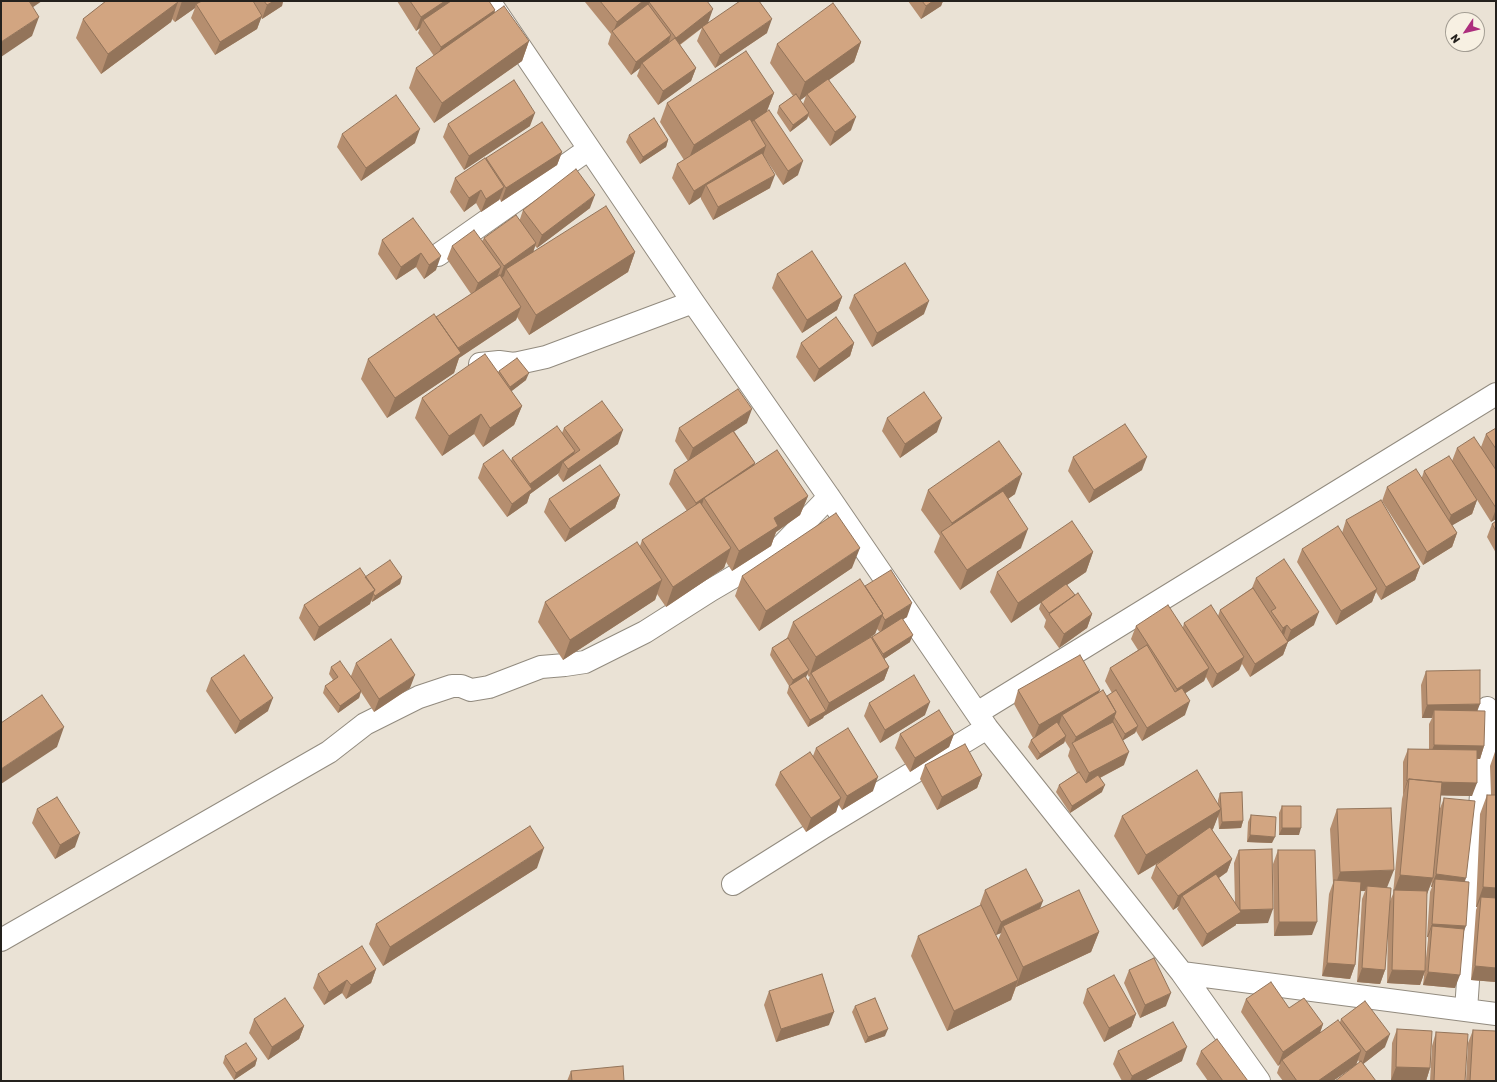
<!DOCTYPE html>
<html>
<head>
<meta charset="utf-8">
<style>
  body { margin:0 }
  #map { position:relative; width:1497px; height:1082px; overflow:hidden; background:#eae2d5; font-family:Rubik,sans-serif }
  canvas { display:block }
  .frame { position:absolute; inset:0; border:2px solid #24211d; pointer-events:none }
  .north { position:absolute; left:1445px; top:12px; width:40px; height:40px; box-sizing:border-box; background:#f7f0e2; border:1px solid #a39d93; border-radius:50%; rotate:235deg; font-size:11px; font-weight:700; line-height:16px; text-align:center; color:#24211d }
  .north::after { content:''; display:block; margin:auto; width:14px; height:18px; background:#ad2e7d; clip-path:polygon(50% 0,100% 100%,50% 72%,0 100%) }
</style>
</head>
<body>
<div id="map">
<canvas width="1497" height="1082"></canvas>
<div class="frame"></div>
<div class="north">N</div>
</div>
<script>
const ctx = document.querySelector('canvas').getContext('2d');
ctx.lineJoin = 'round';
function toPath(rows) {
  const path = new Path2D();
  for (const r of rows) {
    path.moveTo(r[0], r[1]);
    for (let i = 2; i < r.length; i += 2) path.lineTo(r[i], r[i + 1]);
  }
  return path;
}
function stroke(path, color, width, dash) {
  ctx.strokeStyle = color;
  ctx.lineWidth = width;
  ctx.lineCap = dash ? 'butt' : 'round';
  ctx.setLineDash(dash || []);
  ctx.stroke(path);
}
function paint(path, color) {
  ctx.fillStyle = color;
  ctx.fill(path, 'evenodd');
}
const minor = toPath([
  [489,1,693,302,829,497,987,728,1182,973,1259,1081],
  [438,255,589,149],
  [480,364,499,362,514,364,546,357,693,302],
  [977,713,1496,394],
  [733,884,822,828,987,728],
  [1,940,329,752,365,724,419,697,452,686,461,686,471,690,489,687,541,667,565,665,585,662,645,632,711,590,776,552,829,497],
  [1182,973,1496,1014],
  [1466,1010,1487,708]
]);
const wall = toPath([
  [106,1,283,1,282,6,262,19,261,17,257,29,215,55,191,18,195,8,175,22,172,19,171,22,101,74,76,38,83,19],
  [397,1,489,1,495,12,529,41,522,61,434,123,409,88,416,68,434,56,418,33,420,28,416,31],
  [585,1,707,1,708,23,767,33,715,68,697,41,702,28,680,45,696,68,691,81,658,105,637,76,640,68,631,75,608,44,611,34,585,2],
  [908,1,943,1,941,6,921,19],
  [861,42,854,62,829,80,851,130,830,146,808,116,807,119,790,132,777,113,779,106,793,96,770,63,777,44],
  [806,96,803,104,800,100],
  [774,93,767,111,798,175,783,185,765,158,770,188,713,220,701,199,701,197,689,205,672,178,677,164,684,160,660,122,667,103],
  [448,124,530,126,464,170,443,137],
  [342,134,415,143,361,181,337,147],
  [629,135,668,140,666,147,640,164,626,142],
  [562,152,557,165,501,202,500,199,499,200,481,212,476,203,464,212,450,192,455,178,486,159,486,158],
  [590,208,537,248,535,246,533,253,635,252,628,272,529,335,517,317,516,320,459,358,454,373,387,418,361,379,368,359,436,317,471,294,447,259,452,246,482,241,484,238,520,219,523,210],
  [413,218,436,270,424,279,416,267,396,280,378,254,382,240],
  [777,274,842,297,837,310,802,333,772,288],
  [854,295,924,314,872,347,849,308],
  [801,343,854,343,850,356,814,382,796,357],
  [499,371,526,380,511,391,522,406,514,425,483,447,474,434,442,456,415,418,422,398,498,372],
  [887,418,937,432,900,458,882,431],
  [747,423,734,431,755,463,754,465,808,496,800,515,776,532,771,546,732,571,726,562,724,568,666,607,657,594,655,600,563,660,538,622,545,602,640,546,642,540,687,511,669,484,674,470,688,461,675,441,679,428],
  [564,428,618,444,563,482,558,475,559,473,530,494,527,503,507,517,478,478,483,464,511,461,512,458,562,433],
  [1496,428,1496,519,1491,522,1462,476,1477,500,1472,514,1452,525,1457,533,1452,547,1423,565,1382,501,1387,487,1422,477,1424,471,1452,461,1457,448,1481,447,1486,434],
  [1073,457,1142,470,1089,503,1068,471],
  [928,490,1015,494,1008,499,1021,548,960,590,934,552,940,536,921,510],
  [620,495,615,508,565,542,544,512,549,499],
  [1346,520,1420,567,1415,580,1381,600,1376,592,1372,602,1336,625,1297,562,1302,549,1342,533],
  [1496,521,1496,553,1487,537,1492,524],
  [1093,552,1086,572,1067,585,1075,595,1092,614,1087,628,1059,648,1044,627,1046,620,1039,609,1041,602,1011,623,990,592,997,572],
  [852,568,759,631,735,596,742,576],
  [365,577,402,577,400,584,372,602,371,600,370,604,314,641,299,618,304,605],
  [1256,578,1314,625,1288,642,1283,655,1250,677,1242,664,1239,670,1212,688,1206,677,1204,681,1185,693,1185,715,1142,741,1136,731,1135,733,1123,740,1124,765,1100,778,1102,792,1070,813,1056,792,1059,785,1077,773,1068,756,1070,749,1065,741,1064,743,1037,760,1028,747,1031,740,1033,738,1014,704,1018,690,1099,692,1107,696,1112,693,1105,681,1110,668,1138,650,1131,639,1136,626,1183,627,1184,623,1218,616,1220,610,1252,588],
  [865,586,907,617,903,619,910,642,884,659,889,667,884,680,824,716,823,718,808,727,787,693,789,686,770,655,772,648,787,638,793,622],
  [877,629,880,632,872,637,872,639,871,637,875,634],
  [807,674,809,677,810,676,808,682,805,677,806,677],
  [356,663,410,688,374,712,361,692,359,698,338,713,323,693,325,686,333,680,329,674,331,667,351,676],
  [1426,671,1478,711,1484,746,1480,759,1477,759,1472,796,1441,795,1439,811,1444,798,1465,881,1464,933,1455,988,1423,985,1428,940,1428,937,1427,937,1430,892,1432,887,1431,887,1432,881,1426,896,1425,971,1420,985,1387,983,1388,925,1385,970,1380,984,1357,982,1362,899,1365,891,1361,891,1355,965,1350,979,1322,976,1329,894,1333,883,1330,829,1337,809,1387,887,1390,901,1393,894,1402,799,1403,795,1403,762,1408,749,1429,749,1429,724,1432,718,1422,718,1421,685],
  [211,678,268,711,235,734,206,691],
  [869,703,925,715,880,743,864,716],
  [900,734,954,734,949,747,910,772,895,748],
  [816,748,873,791,842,810,838,804,836,812,806,832,775,785,780,772,813,756],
  [1496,749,1496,982,1471,980,1476,910,1477,907,1476,907,1480,814,1487,795,1491,795,1490,766],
  [925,765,982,775,977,788,937,810,920,779],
  [1220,793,1243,821,1241,828,1219,829,1218,815,1213,829,1212,830,1232,859,1227,872,1219,878,1235,903,1234,863,1239,850,1268,923,1236,924,1236,925,1202,947,1177,909,1179,906,1173,910,1151,878,1156,865,1160,862,1138,875,1114,836,1122,816,1218,805,1218,800],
  [1282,806,1299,835,1279,835,1279,813],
  [37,809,75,847,55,859,32,823],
  [1251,815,1272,843,1247,842,1248,822],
  [1278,850,1312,935,1274,936,1273,864],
  [537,868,383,966,369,944,376,924],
  [985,890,1039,909,1099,932,1091,952,1016,987,1011,1000,947,1031,911,956,918,936,981,906,980,904],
  [989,922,996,935,1001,933,998,940],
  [376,969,371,983,346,999,342,993,324,1005,313,988,318,974],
  [1129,970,1166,1006,1140,1018,1124,983],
  [1087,989,1136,1014,1131,1027,1104,1042,1083,1003],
  [769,991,829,1025,776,1042,764,1005],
  [1246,999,1289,1008,1323,1024,1320,1033,1340,1022,1341,1019,1385,1047,1363,1064,1360,1063,1358,1060,1356,1065,1333,1081,1283,1081,1277,1073,1280,1064,1278,1066,1241,1012],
  [855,1006,885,1036,865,1043,852,1012],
  [254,1019,304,1026,299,1039,268,1060,249,1033],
  [1397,1029,1430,1068,1426,1081,1391,1080,1392,1043],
  [1473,1030,1496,1081,1466,1081,1468,1043],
  [1436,1032,1465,1081,1430,1081,1432,1046],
  [1118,1051,1182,1061,1144,1081,1122,1081,1113,1064],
  [1201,1051,1248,1081,1208,1081,1196,1064],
  [225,1056,257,1059,255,1066,234,1080,223,1063],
  [571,1071,624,1081,567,1081]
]);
const shadedWall = toPath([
  [27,1,42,1,23,14],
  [182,1,205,1,196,4,195,8,175,22],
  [274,1,283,1,282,6,262,19,267,5],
  [445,1,457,1,423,20,420,28,416,31,421,17],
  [643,1,655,1,649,2,648,7,613,32,617,22],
  [933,1,943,1,941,6,921,19,926,6],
  [178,2,171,22,101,74,108,54],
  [713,9,708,23,671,51,676,38],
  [495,10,490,24,436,60,441,47],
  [262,16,257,29,215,55,220,42],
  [39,17,32,36,1,57,1,42],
  [772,19,767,33,715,68,720,55],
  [671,35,667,48,642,63,640,68,631,75,636,62],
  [529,41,522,61,434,123,442,103],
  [861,42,854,62,808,95,807,94,806,96,798,102,805,82],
  [696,68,691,81,658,105,663,91],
  [774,93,766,113,687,164,694,145],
  [535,113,530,126,464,170,469,156],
  [809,113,807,119,790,132,793,125],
  [856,117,851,130,830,146,835,132],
  [420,129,415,143,361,181,366,168],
  [668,140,666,147,640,164,643,157],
  [766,146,762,159,706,185,701,197,689,205,694,191],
  [562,152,557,165,501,202,506,188],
  [803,161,798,175,783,185,788,171],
  [775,175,770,188,713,220,718,207],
  [504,187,499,200,481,212,486,199],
  [481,190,476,203,464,212,469,198],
  [595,195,590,208,537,248,542,235],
  [536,243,532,256,506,269,504,276,499,280,504,266],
  [635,252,628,272,529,335,536,315],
  [421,253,416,267,396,280,401,267],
  [441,256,436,270,424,279,429,265],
  [501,267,496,280,473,296,478,283],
  [842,297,837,310,802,333,807,320],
  [929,301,924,314,872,347,877,333],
  [521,307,516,320,459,358,454,373,387,418,395,398,456,350],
  [854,343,850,356,814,382,819,369],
  [529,373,526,380,508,394,510,387],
  [522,406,514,425,483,447,490,428],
  [752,409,747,423,688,462,693,448],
  [481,414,474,434,442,456,449,436],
  [942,418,937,432,900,458,905,444],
  [623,430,618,444,563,482,568,469],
  [575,451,570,465,563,462,559,473,530,494,527,503,507,517,512,504,527,493,530,484],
  [1147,457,1142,470,1089,503,1094,490],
  [755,463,750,476,704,498,700,511,691,516,696,503],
  [1022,474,1015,494,947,541,946,539,952,523],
  [620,495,615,508,565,542,570,529],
  [808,496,800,515,776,532,771,546,732,571,739,551,774,518],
  [1477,500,1472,514,1446,529,1451,515],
  [1496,509,1496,519,1491,522],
  [1028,529,1021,548,960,590,967,570],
  [1457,533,1452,547,1423,565,1427,552],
  [731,548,724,568,666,607,673,587],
  [860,548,852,568,759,631,766,611],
  [1093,552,1086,572,1011,623,1018,603],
  [1420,567,1415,580,1381,600,1386,587],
  [402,577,400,584,372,602,375,596],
  [662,580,655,600,563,660,570,640],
  [1377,589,1372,602,1336,625,1341,611],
  [375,590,370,604,314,641,319,627],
  [912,603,907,617,880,634,885,620],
  [1319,612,1314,625,1288,642,1283,655,1250,677,1255,664,1286,643,1291,630],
  [883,614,875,634,812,675,811,673,809,677,816,657],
  [1092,614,1087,628,1059,648,1064,634],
  [1287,625,1283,639,1278,642,1283,628],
  [913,635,910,642,881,661,883,654],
  [1244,657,1239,670,1212,688,1217,674],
  [889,667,884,680,824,716,829,703],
  [1209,668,1204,681,1172,702,1177,689],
  [809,670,806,677,790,687,793,680],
  [415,675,410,688,374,712,379,699],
  [1100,690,1095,703,1062,715,1059,725,1034,739,1039,725],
  [361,691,359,698,338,713,340,706],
  [273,698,268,711,235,734,240,721],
  [1190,701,1185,715,1142,741,1147,728],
  [930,702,925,715,880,743,885,730],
  [1480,704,1475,717,1434,710,1432,718,1422,718,1427,705],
  [826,711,823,718,808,727,810,720],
  [1116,712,1112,725,1073,744,1076,737],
  [1138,726,1135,733,1122,741,1125,734],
  [64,727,57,747,1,784,1,769],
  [954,734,949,747,910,772,915,758],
  [1066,736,1064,743,1037,760,1040,754],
  [1434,745,1484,746,1480,759,1429,758],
  [1129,752,1124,765,1084,786,1089,773],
  [982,775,977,788,937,810,942,797],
  [878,777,873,791,842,810,847,796],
  [1407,781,1408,781,1403,795],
  [1409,781,1477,783,1472,796,1407,795],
  [1105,785,1102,792,1070,813,1072,806],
  [841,798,836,812,806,832,811,818],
  [1221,809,1213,829,1138,875,1146,855],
  [1243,821,1241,828,1219,829,1222,822],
  [1282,828,1301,828,1299,835,1279,835],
  [80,833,75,847,55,859,60,845],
  [1250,835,1275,837,1272,843,1247,842],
  [544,848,537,868,383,966,390,947],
  [1232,859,1227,872,1186,901,1182,896,1179,906,1173,910,1178,896],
  [1394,870,1386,890,1367,886,1365,891,1333,892,1340,872],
  [1436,874,1466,878,1462,891,1435,879,1432,887,1431,887],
  [1400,875,1433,878,1426,897,1394,891],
  [1483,887,1496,888,1496,908,1481,897,1477,907,1476,907],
  [1043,901,1038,914,1003,926,1001,933,996,935,1001,922],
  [1273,909,1268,923,1236,924,1236,925,1202,947,1207,934,1240,910],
  [1279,922,1317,922,1312,935,1274,936],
  [1432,924,1466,926,1461,939,1432,926,1428,937,1427,937],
  [1099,932,1091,952,1016,987,1023,967],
  [1327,963,1355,965,1350,979,1322,976],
  [1475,966,1496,968,1496,982,1471,980],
  [1362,968,1385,970,1380,984,1357,982],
  [376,969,371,983,346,999,351,985],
  [1392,970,1425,971,1420,985,1387,983],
  [1428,972,1460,975,1455,988,1423,985],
  [347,980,342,993,324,1005,329,992],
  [1018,980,1011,1000,947,1031,954,1011],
  [1171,993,1166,1006,1140,1018,1145,1005],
  [834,1012,829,1025,776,1042,781,1029],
  [1136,1014,1131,1027,1104,1042,1109,1028],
  [1323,1024,1318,1038,1282,1060,1280,1064,1278,1066,1283,1052],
  [304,1026,299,1039,268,1060,272,1047],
  [888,1029,885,1036,865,1043,868,1037],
  [1390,1034,1385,1047,1362,1065,1366,1052],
  [1187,1047,1182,1061,1144,1081,1130,1081,1132,1076],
  [1361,1051,1356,1065,1333,1081,1318,1081],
  [257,1059,255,1066,234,1080,236,1073],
  [1396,1067,1430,1068,1426,1081,1391,1080]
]);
const building = toPath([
  [1,1,29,1,39,17,1,42,1,1],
  [106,1,178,1,178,2,108,54,83,19,106,1],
  [202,1,253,1,262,16,220,42,196,4,202,1],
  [264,1,274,1,267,5,264,1],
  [410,1,445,1,421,17,410,1],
  [451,1,489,1,495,10,441,47,423,20,451,1],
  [600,1,643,1,617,22,600,1],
  [651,1,707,1,713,9,676,38,649,2,651,1],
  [740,1,759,1,772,19,720,55,702,27,740,1],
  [922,1,933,1,926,6,922,1],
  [833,3,861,42,805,82,777,44,833,3],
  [648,4,671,35,636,62,612,31,648,4],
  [504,6,529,41,442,103,416,68,504,6],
  [675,38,696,68,663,91,642,63,675,38],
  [746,51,774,93,694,145,667,103,746,51],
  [828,79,856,117,835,132,807,94,828,79],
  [514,80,535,113,469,156,448,124,514,80],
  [796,94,809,113,793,125,779,106,796,94],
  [396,95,420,129,366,168,342,134,396,95],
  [769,110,803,161,788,171,754,120,769,110],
  [654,118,668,140,643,157,629,135,654,118],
  [750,119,766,146,694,191,677,164,750,119],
  [542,122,562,152,506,188,486,158,542,122],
  [762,153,775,175,718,207,706,185,762,153],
  [485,158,504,187,486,199,481,190,469,198,455,178,485,158],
  [576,169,595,195,542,235,523,210,576,169],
  [606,206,635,252,536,315,506,269,606,206],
  [516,215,536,243,504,266,484,238,516,215],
  [413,218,441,256,429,265,421,253,401,267,382,240,413,218],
  [474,230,501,267,478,283,452,246,474,230],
  [812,251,842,297,807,320,777,274,812,251],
  [905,263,929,301,877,333,854,295,905,263],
  [500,275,521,307,458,348,436,317,500,275],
  [434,314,461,353,395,398,368,359,434,314],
  [836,317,854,343,819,369,801,343,836,317],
  [485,354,522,406,490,428,481,414,449,436,422,398,485,354],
  [517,358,529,373,510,387,499,371,517,358],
  [738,389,752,409,693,448,679,428,738,389],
  [924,392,942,418,905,444,887,418,924,392],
  [602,401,623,430,568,469,563,462,580,450,564,428,602,401],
  [1125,424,1147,457,1094,490,1073,457,1125,424],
  [557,426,575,451,530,484,512,458,557,426],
  [1496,428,1496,449,1486,434,1496,428],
  [733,431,755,463,696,503,674,470,733,431],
  [1474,437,1496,470,1496,508,1457,448,1474,437],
  [999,441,1022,474,952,523,928,490,999,441],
  [503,450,532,489,512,504,483,464,503,450],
  [777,450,808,496,774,518,778,526,739,551,704,498,777,450],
  [1449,456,1477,500,1451,515,1424,471,1449,456],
  [600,465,620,495,570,529,549,499,600,465],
  [1416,469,1457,533,1427,552,1387,487,1416,469],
  [1003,491,1028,529,967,570,941,532,1003,491],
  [1381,500,1420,567,1386,587,1346,520,1381,500],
  [700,502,731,548,673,587,642,540,700,502],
  [836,513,860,548,766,611,742,576,836,513],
  [1072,521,1093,552,1018,603,997,572,1072,521],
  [1496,521,1496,531,1492,524,1496,521],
  [1338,526,1377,589,1341,611,1302,549,1338,526],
  [637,542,662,580,570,640,545,602,637,542],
  [1284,559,1319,612,1291,630,1287,625,1283,628,1271,611,1276,608,1256,578,1284,559],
  [390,560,402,577,375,596,373,593,375,590,365,577,390,560],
  [360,568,375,590,319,627,304,605,360,568],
  [891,570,912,603,885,620,882,615,883,614,865,586,891,570],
  [860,579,883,614,816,657,793,622,860,579],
  [1066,584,1075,595,1049,613,1041,602,1066,584],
  [1253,588,1288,642,1255,664,1220,610,1253,588],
  [1078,593,1092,614,1064,634,1049,614,1078,593],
  [1168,605,1209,668,1177,689,1136,626,1168,605],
  [1211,605,1244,657,1217,674,1184,623,1211,605],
  [902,618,913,635,883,654,872,637,902,618],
  [871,637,889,667,829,703,811,673,871,637],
  [788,638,809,670,793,680,772,648,788,638],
  [391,639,415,675,379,699,356,663,391,639],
  [1147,645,1175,692,1182,688,1190,701,1147,728,1110,668,1147,645],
  [244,655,273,698,240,721,211,678,244,655],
  [1080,655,1100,690,1039,725,1018,690,1080,655],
  [340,661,361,691,340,706,325,686,338,677,331,667,340,661],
  [1480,670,1480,704,1427,705,1426,671,1480,670],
  [914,675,930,702,885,730,869,703,914,675],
  [805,676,826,711,810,720,789,686,805,676],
  [1103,690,1116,712,1076,737,1062,715,1103,690],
  [1116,690,1138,726,1125,734,1114,717,1116,712,1107,696,1116,690],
  [42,695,64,727,1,769,1,723,42,695],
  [939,710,954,734,915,758,900,734,939,710],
  [1434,710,1485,711,1484,746,1434,745,1434,710],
  [1057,722,1066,736,1040,754,1031,740,1057,722],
  [1113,722,1129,752,1089,773,1072,743,1113,722],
  [848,728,878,777,847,796,816,748,848,728],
  [965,744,982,775,942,797,925,765,965,744],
  [1408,749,1477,750,1477,783,1437,782,1409,779,1407,781,1408,749],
  [810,752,841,798,811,818,780,772,810,752],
  [1197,770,1221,809,1146,855,1122,816,1197,770],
  [1079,772,1086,783,1098,775,1105,785,1072,806,1059,785,1079,772],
  [1409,779,1442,782,1433,878,1400,875,1409,779],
  [1242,792,1243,821,1222,822,1220,793,1242,792],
  [1487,795,1496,795,1496,888,1483,887,1487,795],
  [57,797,80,833,60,845,37,809,57,797],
  [1444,798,1475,801,1466,878,1436,874,1444,798],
  [1282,806,1301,806,1301,828,1282,828,1282,806],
  [1391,808,1394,870,1340,872,1337,809,1391,808],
  [1251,815,1276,817,1275,837,1250,835,1251,815],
  [530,826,544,848,390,947,376,924,530,826],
  [1210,827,1232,859,1178,896,1156,865,1210,827],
  [1272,849,1273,909,1240,910,1239,850,1272,849],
  [1278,850,1315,850,1317,922,1279,922,1278,850],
  [1026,869,1043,901,1001,922,985,890,1026,869],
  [1216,874,1241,912,1207,934,1182,896,1216,874],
  [1435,879,1469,882,1466,926,1432,924,1435,879],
  [1334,880,1361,882,1355,965,1327,963,1334,880],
  [1367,886,1391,888,1385,970,1362,968,1367,886],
  [1079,890,1099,932,1023,967,1003,926,1079,890],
  [1394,890,1427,891,1425,971,1392,970,1394,890],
  [1481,897,1496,898,1496,968,1475,966,1481,897],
  [981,905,1018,980,954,1011,918,936,981,905],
  [1432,926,1464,929,1460,975,1428,972,1432,926],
  [362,946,376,969,351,985,347,980,329,992,318,974,362,946],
  [1154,958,1171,993,1145,1005,1129,970,1154,958],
  [822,974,834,1012,781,1029,769,991,822,974],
  [1114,975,1136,1014,1109,1028,1087,989,1114,975],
  [1271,982,1289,1008,1304,998,1323,1024,1283,1052,1246,999,1271,982],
  [285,998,304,1026,272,1047,254,1019,285,998],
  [875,998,888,1029,868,1037,855,1006,875,998],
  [1365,1001,1390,1034,1366,1052,1341,1019,1365,1001],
  [1338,1020,1361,1051,1318,1081,1297,1081,1282,1060,1338,1020],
  [1173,1022,1187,1047,1132,1076,1118,1051,1173,1022],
  [1397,1029,1432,1031,1430,1068,1396,1067,1397,1029],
  [1473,1030,1496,1031,1496,1081,1470,1081,1473,1030],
  [1436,1032,1468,1034,1465,1081,1434,1081,1436,1032],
  [1217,1039,1248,1081,1223,1081,1201,1051,1217,1039],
  [246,1043,257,1059,236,1073,225,1056,246,1043],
  [1361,1061,1376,1081,1335,1081,1361,1061],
  [623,1066,624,1081,572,1081,571,1071,623,1066]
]);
stroke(minor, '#928b7f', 24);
stroke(minor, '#fff', 22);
paint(wall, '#b58e6f');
paint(shadedWall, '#93745a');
paint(building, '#d2a581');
stroke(building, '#93745a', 1);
</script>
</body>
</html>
